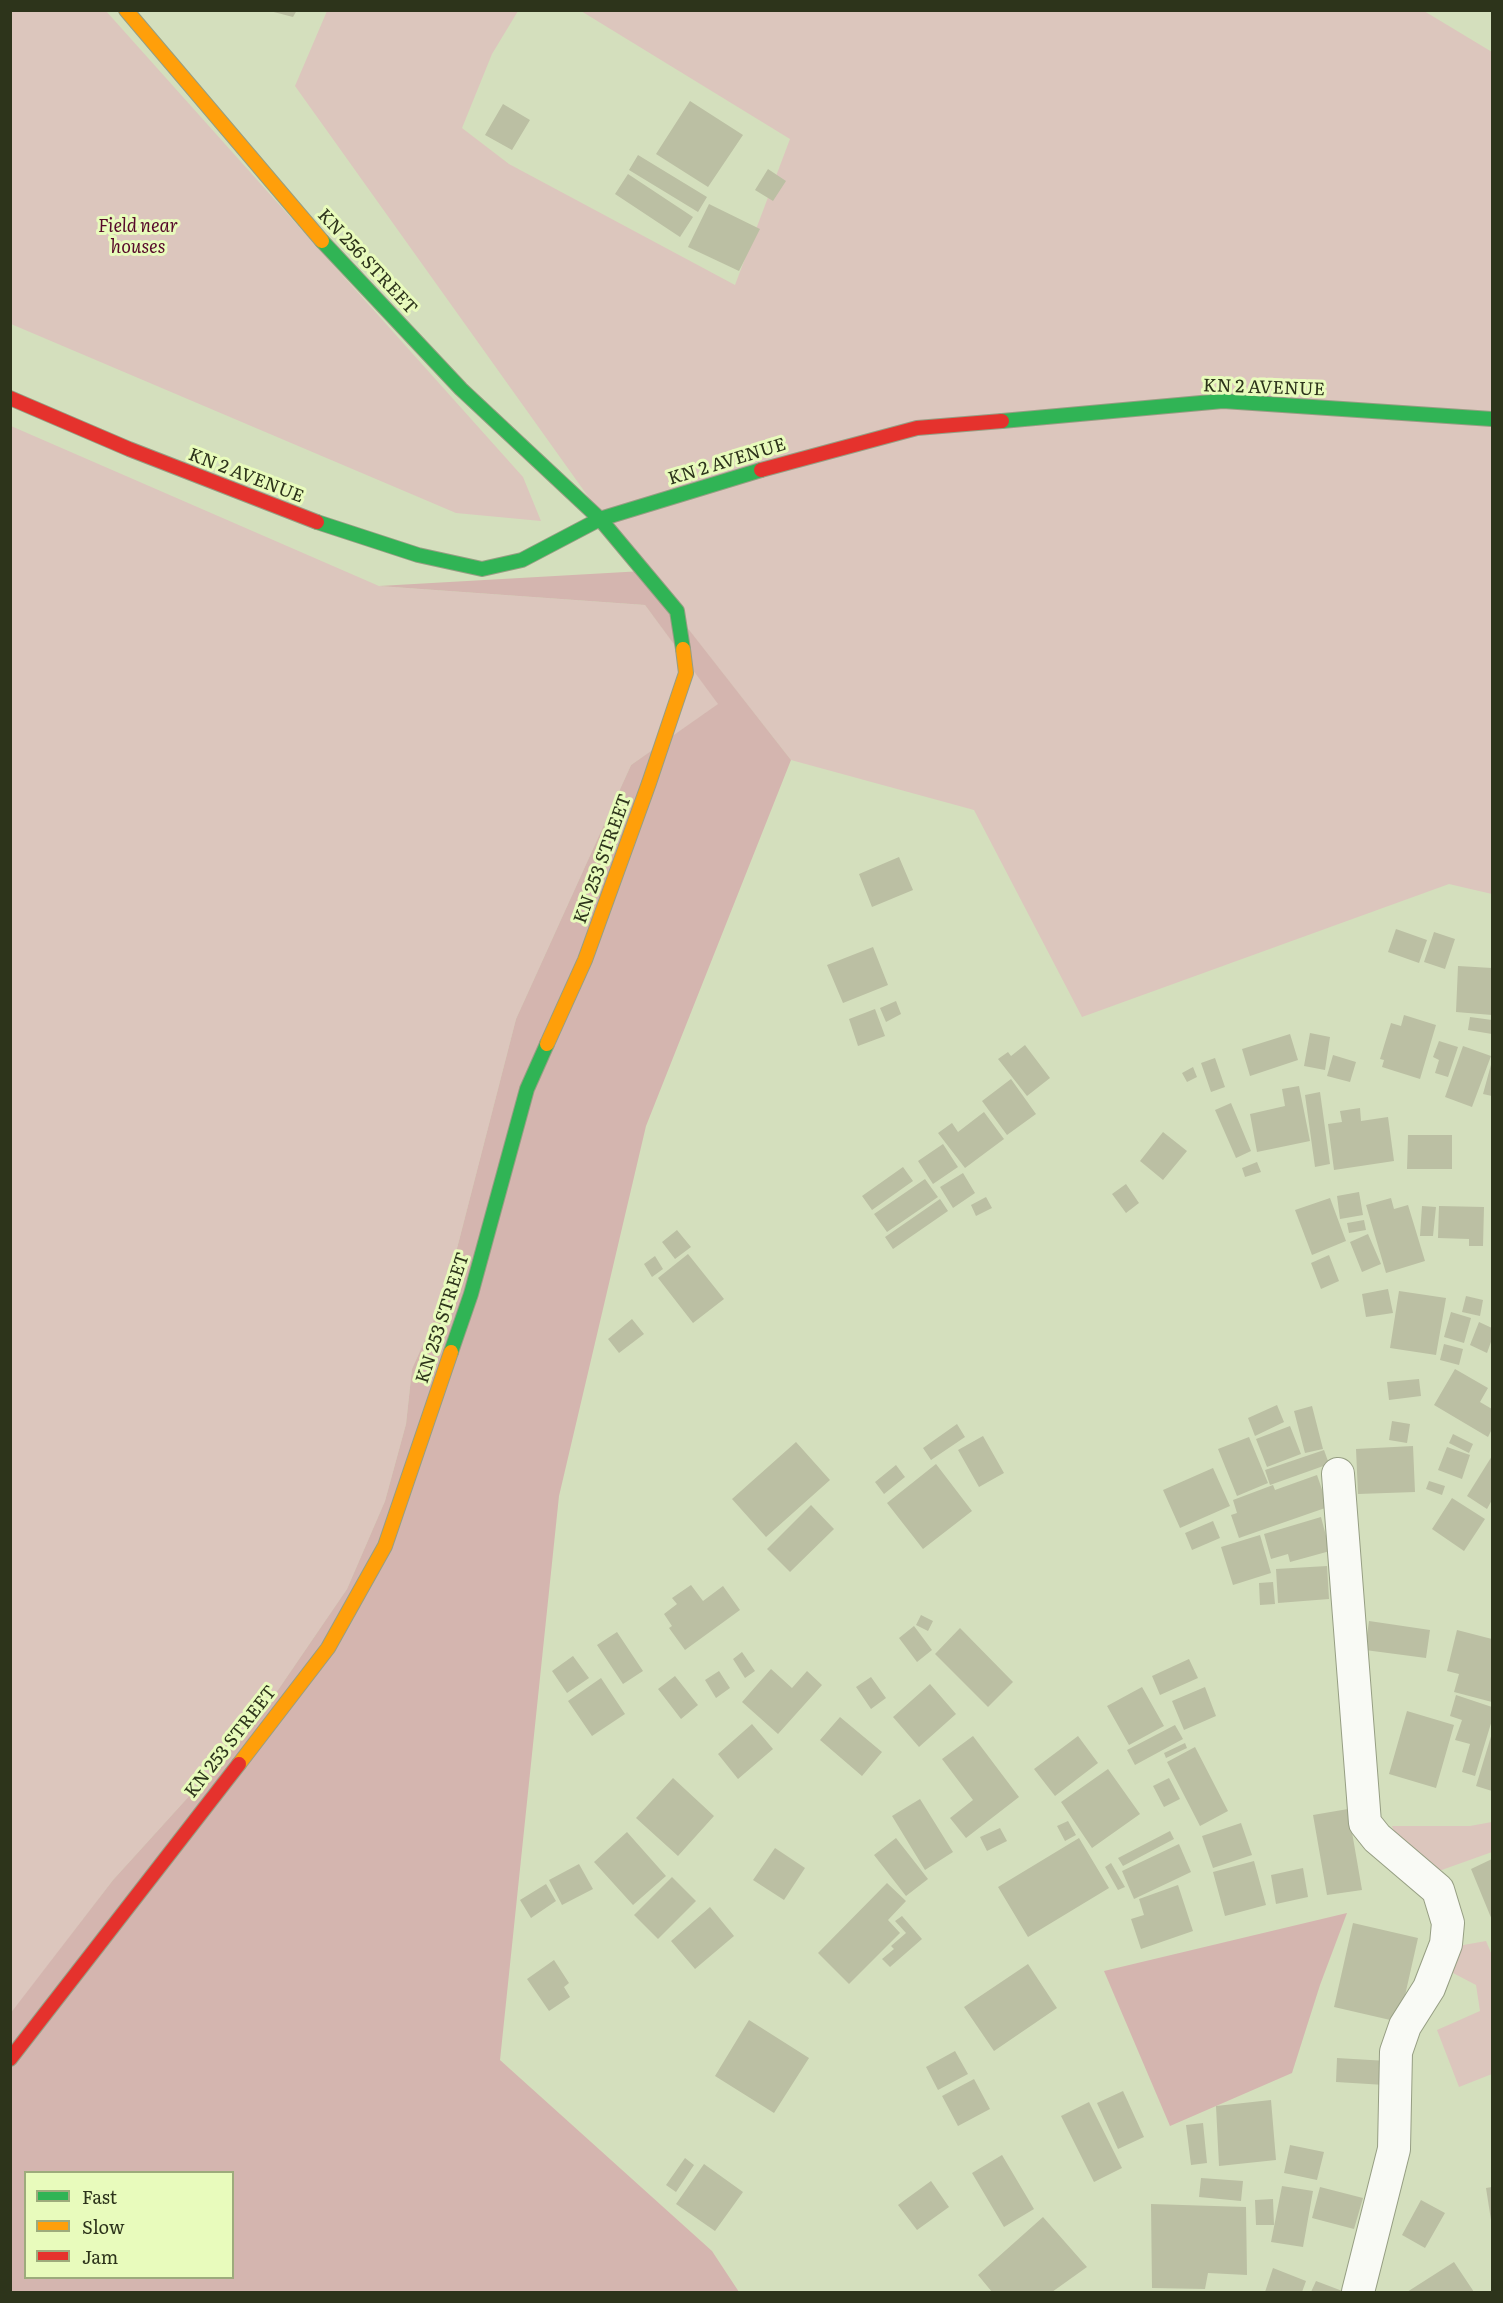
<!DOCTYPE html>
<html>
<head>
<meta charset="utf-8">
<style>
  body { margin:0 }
  #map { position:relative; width:1503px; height:2303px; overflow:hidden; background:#d4dfbd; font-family:Literata,serif }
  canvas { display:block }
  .frame { position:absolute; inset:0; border:12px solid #2d341b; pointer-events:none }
  .legend { position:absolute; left:24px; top:2171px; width:210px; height:108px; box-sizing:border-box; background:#e8fbbc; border:2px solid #9dab7c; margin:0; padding:8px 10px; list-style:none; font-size:18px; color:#2d341b }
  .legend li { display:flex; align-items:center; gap:12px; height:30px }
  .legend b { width:30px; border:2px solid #9dab7c }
</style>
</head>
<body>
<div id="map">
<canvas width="1503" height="2303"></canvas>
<div class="frame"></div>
<ul class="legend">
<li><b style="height:8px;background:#30b455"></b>Fast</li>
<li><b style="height:8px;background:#ff9f0a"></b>Slow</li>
<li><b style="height:8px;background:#e5322d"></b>Jam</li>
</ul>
</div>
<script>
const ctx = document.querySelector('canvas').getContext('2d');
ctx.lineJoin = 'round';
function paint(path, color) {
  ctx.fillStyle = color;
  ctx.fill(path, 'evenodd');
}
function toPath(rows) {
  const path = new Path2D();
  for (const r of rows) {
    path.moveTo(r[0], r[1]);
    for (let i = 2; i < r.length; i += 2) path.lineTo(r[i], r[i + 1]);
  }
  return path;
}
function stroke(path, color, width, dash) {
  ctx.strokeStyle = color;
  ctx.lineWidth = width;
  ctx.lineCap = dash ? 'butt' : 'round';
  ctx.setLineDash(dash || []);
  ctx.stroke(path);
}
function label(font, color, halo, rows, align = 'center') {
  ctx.font = font + ' Literata,serif';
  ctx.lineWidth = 6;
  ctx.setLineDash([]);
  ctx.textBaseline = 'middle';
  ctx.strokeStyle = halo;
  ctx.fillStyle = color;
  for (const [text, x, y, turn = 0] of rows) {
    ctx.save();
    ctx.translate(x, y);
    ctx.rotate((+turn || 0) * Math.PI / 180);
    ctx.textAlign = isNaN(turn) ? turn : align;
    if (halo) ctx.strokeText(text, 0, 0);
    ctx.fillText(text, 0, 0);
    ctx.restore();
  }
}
const green = toPath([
  [10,11,106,11,523,477,541,521,456,513,11,324],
  [327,11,518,11,492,54,462,128,509,164,735,285,790,139,581,11,1424,11,1492,52,1492,894,1449,884,1082,1017,974,810,791,760,632,558,295,86],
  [11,426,379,586,645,605,719,704,631,765,516,1019,445,1295,412,1369,406,1424,385,1501,347,1589,278,1690,221,1761,113,1880,11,2014],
  [1492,1822,1492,1852,1411,1881,1392,1826,1470,1826],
  [1486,1941,1492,1955,1492,2074,1459,2087,1437,2030,1480,2011,1476,1985,1453,1973,1458,1946]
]);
const forest = toPath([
  [643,571,791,760,646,1126,559,1496,500,2060,712,2251,739,2292,11,2292,10,2014,113,1880,221,1761,278,1690,347,1589,385,1501,406,1424,412,1369,445,1295,516,1019,631,765,718,704,645,605,379,586],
  [26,2172,232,2172,232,2278,26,2278],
  [1347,1913,1320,1985,1292,2073,1170,2126,1104,1971]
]);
const building = toPath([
  [266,10,297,10,293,17],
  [690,101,743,135,708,187,656,154],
  [503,104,530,120,512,150,485,135],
  [638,155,707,197,698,212,629,170],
  [768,169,786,181,773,201,755,190],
  [628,174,693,217,680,237,615,194],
  [709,204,760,229,739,271,688,247],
  [899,857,913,890,872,907,859,874],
  [1396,929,1427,940,1419,963,1388,952],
  [1434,932,1455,939,1445,969,1424,962],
  [873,947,888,985,843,1003,827,965],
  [1458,966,1492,968,1492,1015,1456,1012],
  [896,1001,901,1014,886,1022,880,1008],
  [875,1009,885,1036,858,1046,849,1019],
  [1404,1015,1436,1025,1420,1079,1382,1067,1384,1060,1380,1059,1391,1023,1401,1026],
  [1470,1017,1492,1020,1492,1034,1468,1030],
  [1310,1033,1330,1037,1325,1070,1304,1066],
  [1290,1034,1298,1060,1250,1076,1242,1049],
  [1439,1041,1458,1047,1448,1077,1435,1073,1439,1060,1433,1057],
  [1025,1045,1050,1078,1027,1096,998,1059,1008,1052,1011,1056],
  [1463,1046,1491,1056,1472,1107,1445,1097],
  [1333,1055,1356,1062,1350,1082,1327,1076],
  [1215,1058,1225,1087,1211,1092,1201,1063],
  [1492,1061,1492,1096,1483,1094],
  [1193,1067,1197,1077,1187,1082,1182,1073],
  [1011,1079,1036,1114,1007,1135,982,1101],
  [1299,1086,1310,1141,1257,1152,1250,1114,1285,1106,1282,1089],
  [1320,1092,1330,1164,1315,1167,1305,1095],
  [1231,1103,1251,1151,1236,1158,1215,1110],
  [1360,1108,1361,1121,1388,1117,1394,1161,1334,1170,1328,1124,1342,1122,1340,1111],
  [984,1112,1004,1139,965,1168,938,1133,952,1123,958,1132],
  [1163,1132,1187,1151,1163,1180,1140,1161],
  [1408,1135,1452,1135,1452,1169,1407,1169],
  [943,1144,958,1167,933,1184,918,1161],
  [1257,1162,1261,1172,1245,1177,1242,1168],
  [903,1167,913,1181,872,1210,862,1196],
  [963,1173,975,1193,953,1208,940,1187],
  [925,1179,938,1197,887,1232,874,1214],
  [1126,1184,1139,1203,1126,1213,1112,1194],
  [1359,1192,1363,1215,1340,1219,1337,1196],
  [986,1197,992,1208,976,1216,971,1205],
  [1330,1198,1346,1241,1312,1255,1295,1210],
  [1391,1198,1394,1209,1408,1205,1425,1261,1386,1273,1366,1205],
  [940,1199,948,1211,893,1249,885,1237],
  [1422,1206,1436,1207,1433,1236,1420,1236],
  [1439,1206,1484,1207,1483,1246,1469,1246,1469,1239,1438,1238],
  [1364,1220,1366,1230,1349,1233,1347,1223],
  [677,1230,691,1247,675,1259,662,1242],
  [1368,1234,1381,1264,1362,1272,1350,1242],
  [688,1254,724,1299,693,1323,658,1278],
  [1329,1255,1339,1281,1321,1289,1311,1263],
  [655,1256,663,1269,652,1277,644,1264],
  [1388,1289,1393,1313,1366,1317,1362,1294],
  [1399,1291,1446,1298,1436,1355,1390,1348],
  [1466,1296,1483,1300,1480,1316,1462,1312],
  [1451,1312,1471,1318,1464,1343,1444,1337],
  [632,1319,644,1334,619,1353,608,1339],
  [1479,1322,1492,1328,1492,1339,1487,1353,1470,1345],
  [1444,1344,1463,1349,1459,1365,1440,1360],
  [1455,1369,1488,1388,1480,1402,1492,1409,1492,1429,1488,1437,1434,1405],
  [1419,1379,1421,1396,1389,1400,1387,1382],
  [1277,1405,1284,1422,1255,1436,1248,1418],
  [1312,1406,1323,1449,1305,1453,1294,1411],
  [1392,1421,1410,1424,1407,1443,1389,1440],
  [957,1424,965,1437,931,1460,923,1448],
  [1290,1426,1301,1454,1267,1467,1256,1439],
  [1453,1434,1473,1444,1469,1453,1449,1443],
  [983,1436,1004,1473,979,1487,958,1450],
  [1249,1437,1268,1483,1237,1496,1218,1449],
  [796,1442,830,1480,766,1537,732,1499],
  [1413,1446,1415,1492,1358,1494,1356,1449],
  [1447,1447,1470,1455,1462,1479,1438,1470],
  [1324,1450,1329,1464,1270,1485,1265,1470],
  [1492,1456,1492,1500,1487,1509,1467,1496],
  [936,1464,972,1511,923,1549,887,1503],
  [896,1465,905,1477,884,1494,875,1482],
  [1213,1468,1230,1506,1180,1528,1163,1490],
  [1317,1475,1328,1507,1239,1538,1231,1515,1237,1513,1233,1500,1273,1485,1275,1490],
  [1429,1481,1445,1486,1442,1495,1426,1489],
  [1452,1498,1485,1519,1464,1551,1432,1529],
  [811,1505,834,1529,790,1572,767,1549],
  [1321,1517,1330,1551,1290,1562,1288,1554,1271,1559,1264,1534],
  [1213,1521,1220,1538,1192,1550,1185,1533],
  [1260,1535,1271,1573,1233,1585,1221,1547],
  [1327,1566,1329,1599,1278,1603,1276,1569],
  [1273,1582,1275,1604,1260,1605,1259,1583],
  [691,1585,703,1601,723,1586,740,1610,685,1650,669,1628,672,1626,664,1614,677,1604,672,1598],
  [921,1615,933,1621,928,1631,916,1625],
  [1369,1621,1430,1630,1426,1658,1365,1650],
  [914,1626,932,1650,917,1662,899,1638],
  [960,1628,1013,1682,988,1707,935,1654],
  [1457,1630,1492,1639,1492,1702,1454,1692,1459,1674,1447,1671],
  [617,1632,643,1671,623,1684,597,1645],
  [742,1652,755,1671,745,1678,733,1659],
  [573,1656,589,1678,567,1693,552,1671],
  [1189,1659,1198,1678,1160,1695,1152,1676],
  [771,1669,792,1688,807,1671,822,1685,778,1734,742,1702],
  [719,1671,730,1688,716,1698,705,1680],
  [675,1676,698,1705,681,1719,658,1689],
  [871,1677,886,1698,871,1709,856,1687],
  [601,1678,625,1714,592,1736,568,1701],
  [930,1684,956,1714,919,1747,893,1717],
  [1142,1687,1164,1726,1129,1745,1107,1706],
  [1205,1687,1216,1716,1184,1730,1172,1701],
  [1456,1695,1492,1707,1492,1720,1475,1776,1462,1772,1470,1744,1455,1740,1462,1720,1450,1716],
  [1407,1711,1454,1725,1436,1788,1389,1774],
  [840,1717,882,1752,862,1776,820,1740],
  [752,1724,773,1749,738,1779,718,1754],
  [1175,1725,1183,1739,1135,1765,1127,1750],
  [1492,1733,1492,1791,1476,1786],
  [973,1736,1019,1797,966,1838,950,1818,973,1800,942,1759],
  [1078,1736,1098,1763,1055,1796,1034,1769],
  [1185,1743,1187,1748,1166,1758,1164,1753],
  [1195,1747,1228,1811,1200,1826,1167,1762],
  [1108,1769,1140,1814,1092,1848,1061,1802],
  [673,1778,714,1816,678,1856,636,1818],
  [1169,1778,1180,1799,1164,1807,1153,1786],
  [920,1799,953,1852,925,1870,892,1816],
  [1348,1809,1362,1890,1327,1895,1313,1815],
  [1068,1821,1076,1835,1065,1841,1057,1826],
  [1241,1823,1252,1855,1213,1868,1202,1836],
  [1000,1828,1007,1841,987,1851,980,1837],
  [1170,1831,1174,1839,1123,1866,1118,1858],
  [627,1832,666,1876,633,1905,594,1862],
  [896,1838,928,1879,906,1896,874,1855],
  [1079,1838,1109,1888,1028,1937,998,1887],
  [1179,1844,1191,1872,1134,1899,1122,1871],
  [775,1848,805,1868,784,1900,753,1880],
  [1492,1859,1492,1920,1471,1869],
  [1254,1861,1266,1905,1225,1916,1213,1872],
  [1111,1863,1125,1887,1118,1890,1105,1867],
  [579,1864,593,1889,562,1905,549,1880],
  [1303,1868,1308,1897,1276,1904,1271,1875],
  [672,1877,696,1901,658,1939,634,1915],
  [887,1883,906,1901,888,1920,900,1933,849,1984,818,1953],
  [546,1884,556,1901,531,1918,520,1900],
  [1178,1885,1193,1931,1141,1949,1131,1919,1144,1915,1139,1899],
  [710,1907,734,1936,695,1969,671,1941],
  [902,1916,922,1939,890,1967,882,1959,894,1949,891,1946,906,1933,895,1921],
  [1353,1923,1418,1938,1399,2022,1334,2007],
  [554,1960,569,1983,564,1987,570,1997,549,2011,527,1979],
  [1028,1964,1057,2008,994,2051,964,2007],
  [749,2020,809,2058,774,2113,715,2076],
  [955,2051,968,2074,938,2090,926,2067],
  [1337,2058,1387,2061,1385,2085,1336,2082],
  [974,2079,990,2109,958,2126,942,2096],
  [1123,2091,1144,2137,1118,2149,1097,2103],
  [1271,2100,1276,2160,1219,2166,1216,2106],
  [1089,2102,1122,2168,1094,2182,1061,2116],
  [1203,2123,1207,2163,1191,2165,1186,2125],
  [1290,2145,1324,2152,1317,2180,1284,2173],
  [1002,2155,1034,2209,1004,2227,972,2173],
  [685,2158,694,2165,676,2192,666,2185],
  [704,2164,743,2192,715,2231,676,2204],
  [1201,2178,1243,2181,1241,2201,1199,2197],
  [931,2181,949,2207,917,2230,898,2205],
  [1282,2186,1313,2191,1303,2247,1271,2242],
  [1320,2187,1363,2198,1354,2229,1312,2218],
  [1492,2187,1492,2220,1491,2220,1486,2188],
  [1273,2199,1274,2225,1256,2225,1255,2200],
  [1421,2200,1445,2213,1425,2248,1402,2235],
  [1151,2204,1246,2207,1247,2275,1208,2273,1205,2289,1152,2288],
  [1043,2217,1087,2267,1052,2292,992,2292,978,2275],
  [1454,2262,1474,2292,1407,2292],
  [1273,2268,1306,2281,1302,2292,1265,2292],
  [1316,2281,1345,2292,1311,2292]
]);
const street = toPath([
  [1338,1474,1365,1823,1377,1838,1438,1890,1448,1923,1446,1944,1429,1988,1405,2026,1396,2052,1394,2149,1358,2292]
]);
const fast = toPath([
  [322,241,461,389,600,519,677,611,683,649],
  [1002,421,1223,401,1492,419],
  [317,522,418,555,482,569,522,560,600,519,761,470],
  [451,1352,471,1294,527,1089,547,1044]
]);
const slow = toPath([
  [126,10,322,241],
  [547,1044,585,960,649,783,686,673,683,649],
  [239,1764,328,1648,385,1546,451,1352]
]);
const jam = toPath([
  [10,398,129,449,317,522],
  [761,470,917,428,1002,421],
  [10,2059,239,1764]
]);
const parkNames = [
  ["Field near",138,227],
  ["houses",138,248]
];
const streetNames = [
  ["KN 256 STREET",367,262,47],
  ["KN 2 AVENUE",1264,388,2],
  ["KN 2 AVENUE",727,462,-17],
  ["KN 2 AVENUE",246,476,21],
  ["KN 253 STREET",603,859,-70],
  ["KN 253 STREET",443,1318,-72],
  ["KN 253 STREET",231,1742,-52]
];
paint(green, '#dcc6bd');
paint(forest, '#d4b5af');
paint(building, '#bbbfa3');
stroke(street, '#969e83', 34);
stroke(fast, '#969e83', 16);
stroke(slow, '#969e83', 16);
stroke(jam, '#969e83', 16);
stroke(street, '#f9faf5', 32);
stroke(fast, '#30b455', 14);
stroke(slow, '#ff9f0a', 14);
stroke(jam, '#e5322d', 14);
label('italic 18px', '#57092a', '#e8fbbc', parkNames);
label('18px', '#2d341b', '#e8fbbc', streetNames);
</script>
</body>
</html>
